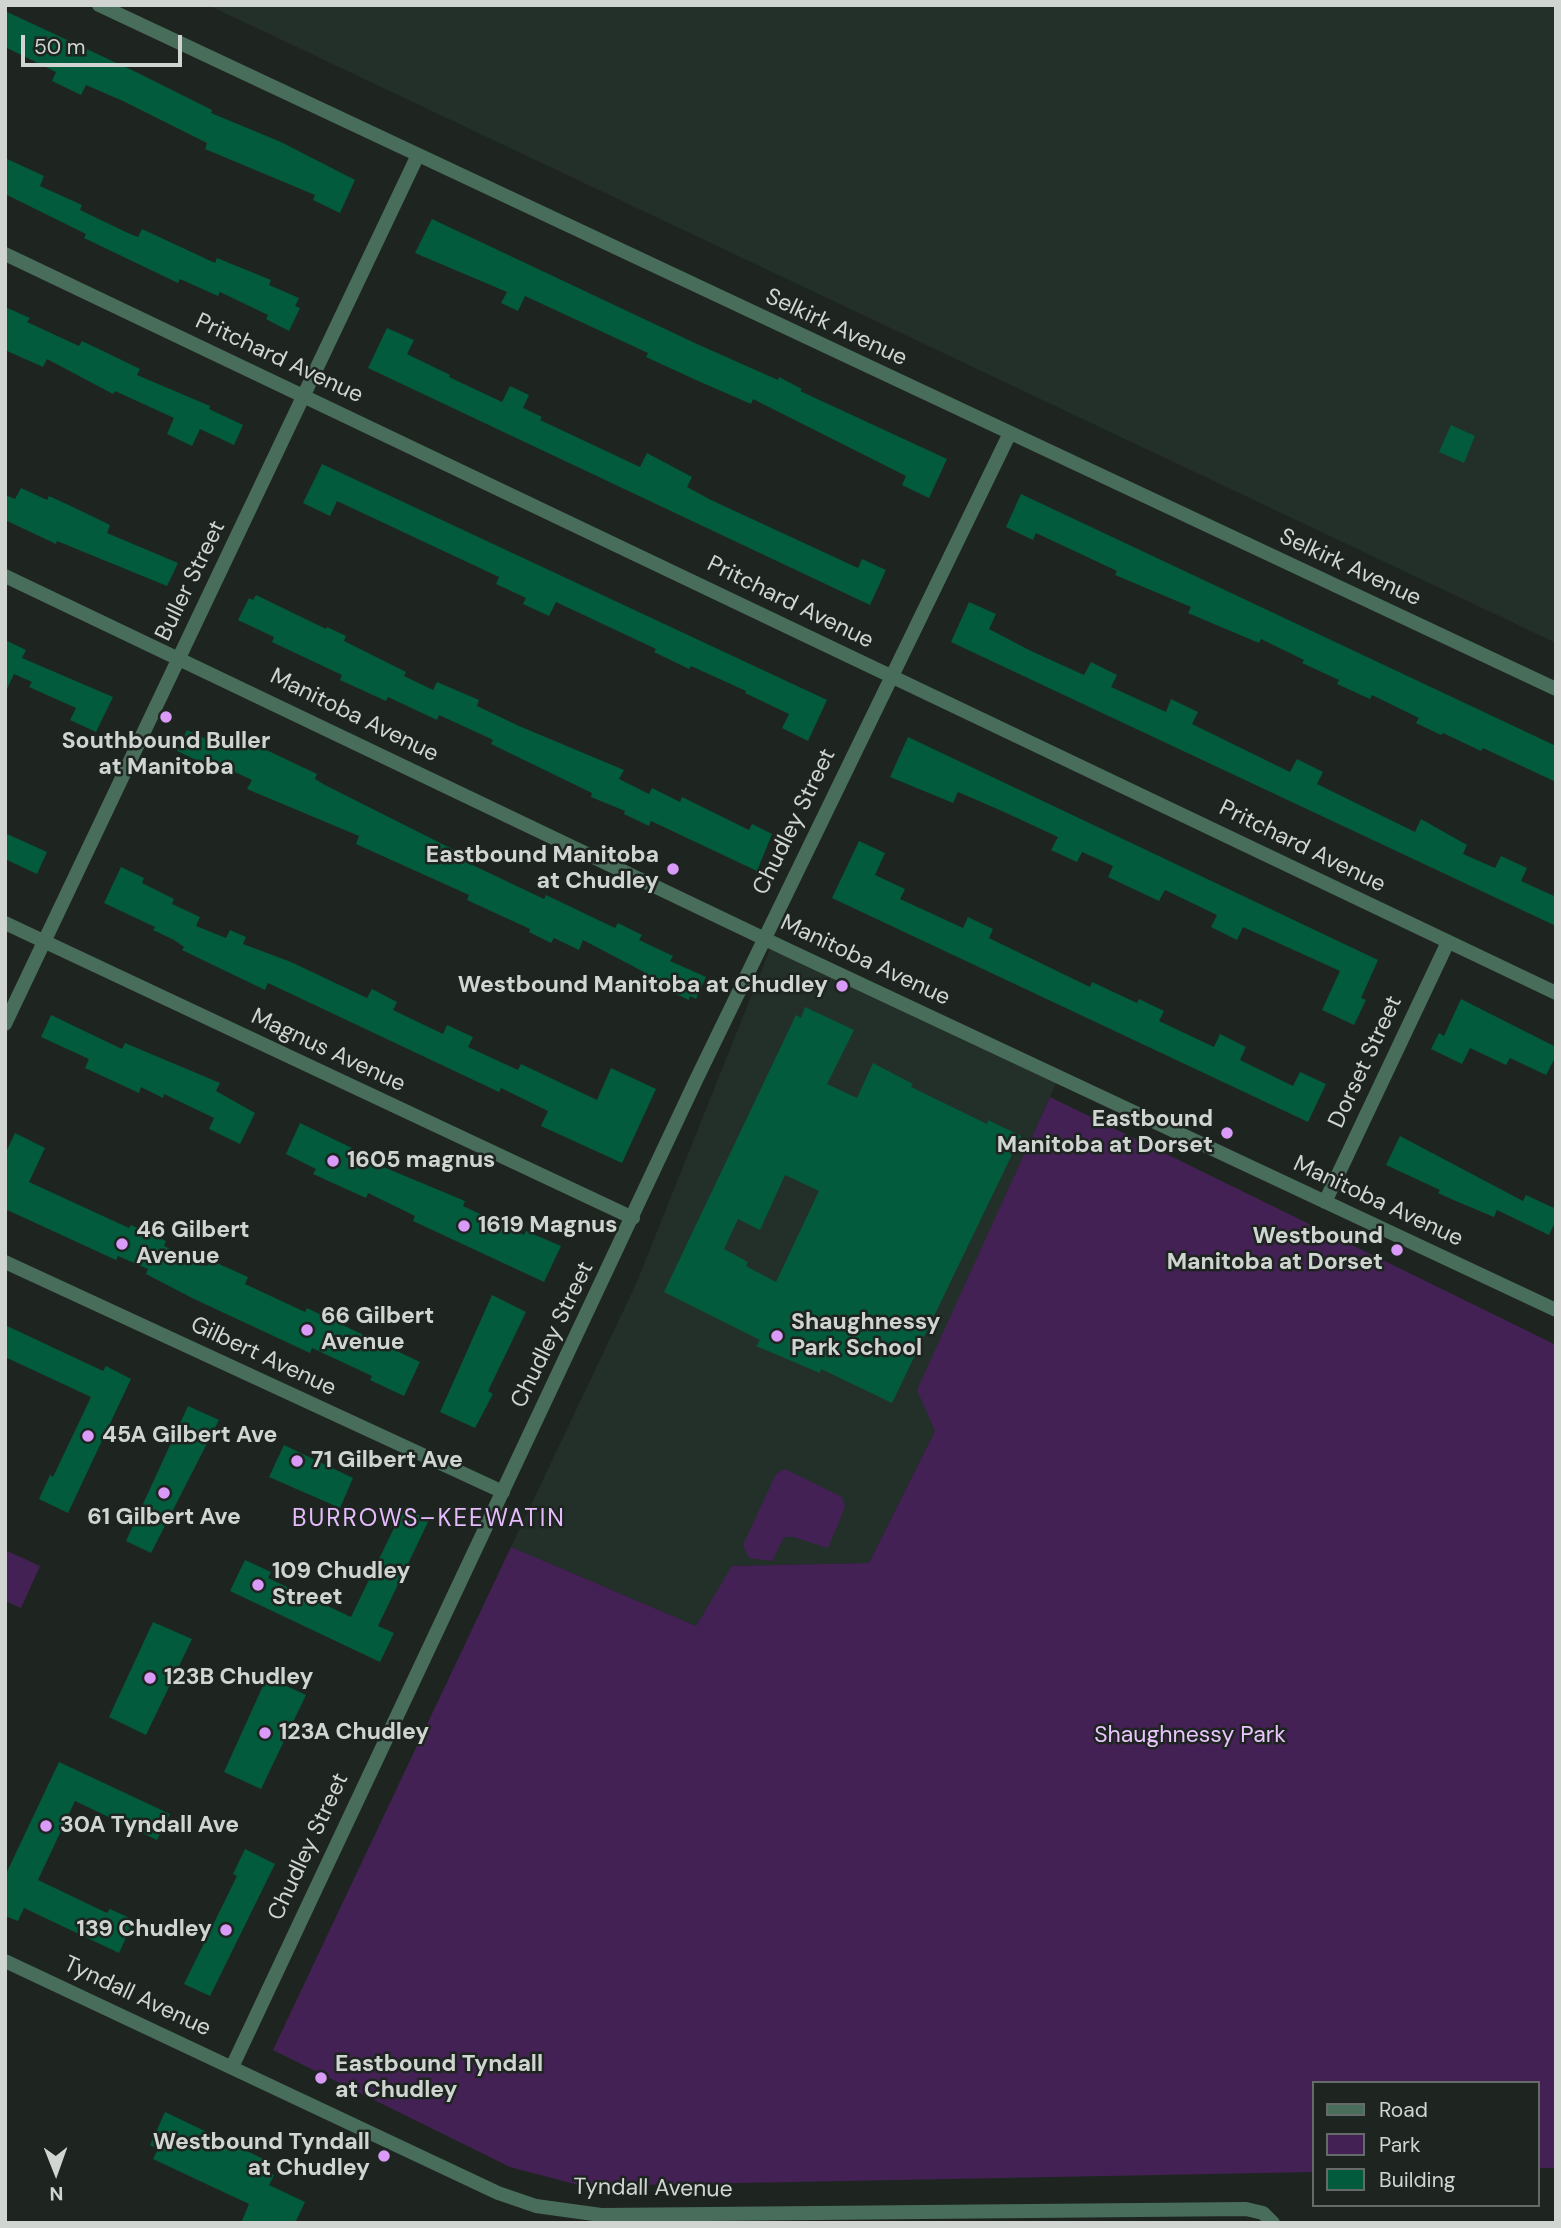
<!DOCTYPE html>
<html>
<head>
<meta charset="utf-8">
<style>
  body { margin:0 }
  #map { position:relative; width:1561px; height:2228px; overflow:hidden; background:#1e2521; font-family:"DM Sans",sans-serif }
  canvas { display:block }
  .frame { position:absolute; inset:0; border:7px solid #d0d5d2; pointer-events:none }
  .legend { position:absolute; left:1312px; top:2081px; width:228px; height:126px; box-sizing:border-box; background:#1e2521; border:2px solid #656b68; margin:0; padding:9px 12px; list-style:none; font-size:21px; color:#d0d5d2 }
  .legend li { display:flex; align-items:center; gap:14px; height:35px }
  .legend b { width:35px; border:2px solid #656b68 }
  .north { position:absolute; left:21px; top:2137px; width:70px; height:70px; -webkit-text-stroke:5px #1e2521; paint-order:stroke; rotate:179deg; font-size:19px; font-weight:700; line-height:28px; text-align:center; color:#d0d5d2 }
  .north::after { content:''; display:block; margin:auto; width:24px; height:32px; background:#d0d5d2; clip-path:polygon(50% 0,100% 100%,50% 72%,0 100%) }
  .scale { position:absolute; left:21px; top:35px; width:161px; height:32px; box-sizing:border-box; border:4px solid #d0d5d2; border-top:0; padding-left:9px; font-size:21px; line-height:24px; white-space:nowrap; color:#d0d5d2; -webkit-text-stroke:5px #1e2521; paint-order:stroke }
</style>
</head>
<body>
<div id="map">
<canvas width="1561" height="2228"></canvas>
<div class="frame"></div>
<ul class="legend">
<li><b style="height:9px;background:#496d5b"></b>Road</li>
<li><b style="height:19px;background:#442154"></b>Park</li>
<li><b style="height:19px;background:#025b3c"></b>Building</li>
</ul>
<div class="north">N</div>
<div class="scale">50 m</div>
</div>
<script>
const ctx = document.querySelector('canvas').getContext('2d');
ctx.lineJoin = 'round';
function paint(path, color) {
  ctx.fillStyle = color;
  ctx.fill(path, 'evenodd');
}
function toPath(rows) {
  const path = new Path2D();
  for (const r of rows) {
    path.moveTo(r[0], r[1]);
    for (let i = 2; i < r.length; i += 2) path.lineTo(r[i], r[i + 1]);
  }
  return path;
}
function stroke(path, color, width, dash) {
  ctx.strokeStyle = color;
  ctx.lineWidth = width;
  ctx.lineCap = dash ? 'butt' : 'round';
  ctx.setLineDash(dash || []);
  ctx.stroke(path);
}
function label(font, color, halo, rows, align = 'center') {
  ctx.font = font + ' "DM Sans",sans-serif';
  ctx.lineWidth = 5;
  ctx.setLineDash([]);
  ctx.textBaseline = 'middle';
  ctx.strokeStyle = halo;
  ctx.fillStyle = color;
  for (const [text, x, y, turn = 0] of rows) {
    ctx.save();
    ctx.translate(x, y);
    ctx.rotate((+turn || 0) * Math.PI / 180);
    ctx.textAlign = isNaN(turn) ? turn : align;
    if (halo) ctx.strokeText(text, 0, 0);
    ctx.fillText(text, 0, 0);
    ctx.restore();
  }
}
const built = toPath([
  [208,5,1556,5,1556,643],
  [771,947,1057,1081,918,1390,935,1431,869,1563,733,1566,696,1626,511,1547,637,1282]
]);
const green = toPath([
  [1050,1097,1556,1345,1556,2168,1538,2168,1538,2083,1314,2083,1314,2172,582,2186,510,2167,273,2050,511,1547,696,1626,732,1566,869,1563,935,1431,917,1390],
  [785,1469,842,1497,845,1507,828,1548,793,1537,784,1537,772,1561,749,1558,743,1545,776,1474],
  [5,1550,40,1566,21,1608,5,1601]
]);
const building = toPath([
  [5,11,136,72,212,110,211,113,281,142,355,180,340,213,313,200,315,195,205,149,207,143,123,101,86,85,81,95,52,81,56,72,5,47],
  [5,158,44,176,40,186,82,205,80,210,130,234,138,237,142,229,215,263,217,258,271,280,269,285,299,298,295,306,300,308,289,331,266,319,268,315,220,292,218,296,180,279,178,283,84,238,86,234,5,194],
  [432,219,697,344,778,380,779,377,802,389,800,391,947,459,929,498,902,485,906,476,753,399,751,404,696,380,646,357,648,353,525,296,518,311,501,303,507,292,415,253],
  [5,307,30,318,27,322,79,346,82,341,103,351,140,369,137,375,210,406,209,409,243,425,234,445,200,429,192,446,167,434,174,418,115,391,113,394,47,359,43,367,5,350],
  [387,328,414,340,407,354,450,375,449,377,502,402,510,386,529,395,523,408,542,417,540,420,640,467,647,453,692,477,687,487,711,500,858,568,862,559,886,570,870,605,368,368],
  [1451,425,1475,436,1464,463,1439,452],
  [322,464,827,700,808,741,782,728,789,714,745,693,746,691,691,666,689,669,654,652,656,649,556,602,549,616,523,604,526,598,496,584,499,577,337,501,330,516,303,503],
  [21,488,47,500,49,496,73,507,110,525,107,533,178,563,167,586,57,541,56,544,5,520,5,495,15,499],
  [1021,494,1556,746,1556,782,1483,748,1481,751,1443,733,1441,735,1416,723,1419,718,1372,695,1370,699,1337,684,1339,680,1302,663,1304,660,1261,639,1259,643,1188,613,1191,607,1115,575,1117,571,1036,533,1033,540,1006,527],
  [256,595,326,629,327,627,346,636,344,641,406,672,404,676,433,690,437,682,479,700,477,706,519,726,624,770,619,779,649,794,652,788,680,802,682,797,749,830,752,824,772,834,757,871,651,821,649,826,624,814,625,811,591,797,592,793,491,744,493,740,487,737,439,715,437,720,388,697,386,701,340,680,342,675,272,642,274,637,238,620,249,598,253,600],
  [969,602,996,614,989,629,1031,651,1084,675,1091,662,1117,675,1111,687,1166,712,1171,699,1198,712,1192,724,1290,772,1297,759,1323,772,1317,784,1415,832,1421,819,1467,845,1463,854,1495,868,1501,856,1527,868,1521,881,1556,897,1556,926,951,642],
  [5,640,26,650,22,658,113,697,96,732,70,720,76,708,29,687,32,682,14,674,5,693],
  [187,730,232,751,239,737,317,774,315,779,325,785,464,855,462,860,544,899,546,895,615,928,618,923,642,935,639,940,673,956,670,961,706,977,696,999,690,996,689,1000,641,978,644,972,583,940,579,950,554,938,551,943,529,932,530,929,467,900,469,895,356,844,359,836,247,789,252,780,207,759,205,764,177,751],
  [908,737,1378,960,1361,998,1366,1000,1354,1025,1322,1010,1340,971,1243,927,1237,940,1211,927,1217,915,1165,890,1159,901,1108,877,1113,866,1082,852,1077,862,1051,850,1058,837,1002,811,958,792,953,803,890,777],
  [5,833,47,852,37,874,5,859],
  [859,841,885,853,875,875,905,889,900,899,963,928,968,917,993,929,989,938,1090,987,1092,982,1137,1003,1139,999,1164,1011,1159,1021,1214,1047,1220,1034,1246,1047,1240,1060,1293,1086,1300,1072,1326,1084,1308,1122,832,898],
  [121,867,144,878,142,883,174,899,172,904,200,917,196,926,226,938,230,930,246,937,243,944,291,962,367,998,372,989,397,1002,393,1010,443,1034,447,1025,473,1037,468,1047,518,1070,521,1064,597,1100,611,1068,656,1089,622,1163,541,1126,548,1111,501,1088,499,1092,268,983,265,990,182,950,184,947,174,940,153,930,155,927,104,903],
  [1461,999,1556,1047,1556,1056,1546,1075,1510,1058,1506,1065,1470,1048,1462,1064,1431,1049,1439,1033,1444,1036],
  [805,1007,854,1030,827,1084,857,1098,873,1063,913,1084,911,1087,987,1124,988,1120,1021,1136,892,1403,821,1369,820,1373,756,1346,760,1340,664,1292,796,1015,801,1018],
  [785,1175,819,1191,776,1282,746,1266,748,1262,724,1249,738,1219,760,1230],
  [51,1015,122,1049,125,1043,220,1083,216,1091,255,1113,240,1144,209,1129,214,1118,164,1094,163,1098,141,1087,139,1093,85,1068,89,1059,41,1037],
  [300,1123,352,1148,350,1153,465,1201,463,1206,524,1235,526,1231,561,1246,544,1282,413,1221,415,1216,368,1193,366,1198,313,1174,316,1169,286,1154],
  [15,1133,45,1148,29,1182,129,1228,131,1225,166,1241,164,1246,207,1266,210,1260,248,1277,245,1284,305,1312,307,1308,420,1362,404,1396,370,1380,372,1376,312,1348,310,1353,192,1298,146,1274,148,1269,118,1256,116,1260,5,1209,5,1154],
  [1400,1136,1523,1201,1526,1195,1556,1209,1556,1220,1549,1235,1497,1210,1494,1217,1458,1202,1438,1193,1440,1190,1386,1165],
  [492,1295,526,1312,488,1391,493,1394,475,1428,440,1412],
  [5,1325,103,1371,106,1366,131,1379,68,1513,39,1499,50,1475,53,1477,91,1397,5,1357],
  [188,1406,219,1420,151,1553,126,1541],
  [284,1445,353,1478,340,1508,269,1477],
  [400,1506,429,1520,378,1626,394,1633,380,1662,230,1591,245,1560,271,1572,268,1578,351,1617,394,1528,391,1527],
  [153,1622,192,1639,146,1735,109,1717],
  [267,1677,306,1695,261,1789,224,1772],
  [59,1762,170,1814,157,1840,75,1801,38,1880,107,1913,110,1909,134,1920,119,1953,24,1908,18,1921,5,1916,5,1876],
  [245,1849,275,1864,210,1996,184,1984,237,1876,233,1874],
  [165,2112,272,2163,267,2172,274,2175,269,2185,305,2202,295,2223,241,2223,249,2204,153,2159,158,2149,150,2145]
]);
const minor = toPath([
  [5,254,1556,993],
  [5,576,788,950,1556,1310],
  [5,923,633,1218],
  [5,1024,417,157],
  [1325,1202,1448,942],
  [5,1262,503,1492],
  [5,1961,498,2193,536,2206,601,2215,1246,2209,1263,2213,1273,2223],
  [232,2067,697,1078,1009,435]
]);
const tertiary = toPath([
  [99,5,1556,689]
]);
const markers = [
  [166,717,7,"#d99af8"],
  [673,869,7,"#d99af8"],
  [842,986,7,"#d99af8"],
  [1227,1133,7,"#d99af8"],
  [333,1161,7,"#d99af8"],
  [464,1226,7,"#d99af8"],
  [122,1244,7,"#d99af8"],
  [1397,1250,7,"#d99af8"],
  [307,1330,7,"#d99af8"],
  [777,1336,7,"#d99af8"],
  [88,1436,7,"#d99af8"],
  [297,1461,7,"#d99af8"],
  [164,1493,7,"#d99af8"],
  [258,1585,7,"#d99af8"],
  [150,1678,7,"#d99af8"],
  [265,1733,7,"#d99af8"],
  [46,1826,7,"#d99af8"],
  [226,1930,7,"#d99af8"],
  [321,2078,7,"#d99af8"],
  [384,2156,7,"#d99af8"]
];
const streetNames = [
  ["Selkirk Avenue",836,328,25],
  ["Pritchard Avenue",279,359,25],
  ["Selkirk Avenue",1350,568,25],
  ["Buller Street",191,581,-64],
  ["Pritchard Avenue",790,603,26],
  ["Manitoba Avenue",354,716,26],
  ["Chudley Street",795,822,-64],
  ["Pritchard Avenue",1302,847,26],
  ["Manitoba Avenue",865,961,25],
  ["Magnus Avenue",328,1051,25],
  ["Dorset Street",1366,1062,-65],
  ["Manitoba Avenue",1378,1202,25],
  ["Chudley Street",553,1335,-64],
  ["Gilbert Avenue",263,1357,25],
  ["Chudley Street",309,1847,-65],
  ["Tyndall Avenue",137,1997,25],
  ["Tyndall Avenue",653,2189,1]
];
const poiNames = [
  ["Southbound Buller",166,742,"center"],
  ["at Manitoba",166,768,"center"],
  ["Eastbound Manitoba",659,856,"right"],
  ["at Chudley",659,882,"right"],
  ["Westbound Manitoba at Chudley",828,986,"right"],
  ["Eastbound",1213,1120,"right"],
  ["Manitoba at Dorset",1213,1146,"right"],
  ["1605 magnus",347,1161],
  ["1619 Magnus",478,1226],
  ["46 Gilbert",136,1231],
  ["Avenue",136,1257],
  ["Westbound",1383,1237,"right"],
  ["Manitoba at Dorset",1383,1263,"right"],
  ["66 Gilbert",321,1317],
  ["Avenue",321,1343],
  ["Shaughnessy",791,1323],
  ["Park School",791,1349],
  ["45A Gilbert Ave",102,1436],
  ["71 Gilbert Ave",311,1461],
  ["61 Gilbert Ave",164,1518,"center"],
  ["109 Chudley",272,1572],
  ["Street",272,1598],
  ["123B Chudley",164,1678],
  ["123A Chudley",279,1733],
  ["30A Tyndall Ave",60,1826],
  ["139 Chudley",212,1930,"right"],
  ["Eastbound Tyndall",335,2065],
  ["at Chudley",335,2091],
  ["Westbound Tyndall",370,2143,"right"],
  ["at Chudley",370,2169,"right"]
];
const parkNames = [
  ["Shaughnessy Park",1190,1736]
];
const neighbourhoodNames = [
  ["BURROWS–KEEWATIN",429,1520]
];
paint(built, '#233029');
paint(green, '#442154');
paint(building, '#025b3c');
stroke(minor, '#496d5b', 14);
stroke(tertiary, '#496d5b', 14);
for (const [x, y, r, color] of markers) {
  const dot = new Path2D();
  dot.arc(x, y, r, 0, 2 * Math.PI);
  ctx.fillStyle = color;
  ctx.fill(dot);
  stroke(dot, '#1e2521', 2.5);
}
label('23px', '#d0d5d2', '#1e2521', streetNames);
label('bold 23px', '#d0d5d2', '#1e2521', poiNames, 'left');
label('23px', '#e9c4fd', '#1e2521', parkNames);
ctx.letterSpacing = '2px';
label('24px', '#e7bcfe', '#1e2521', neighbourhoodNames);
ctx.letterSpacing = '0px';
</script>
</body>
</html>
